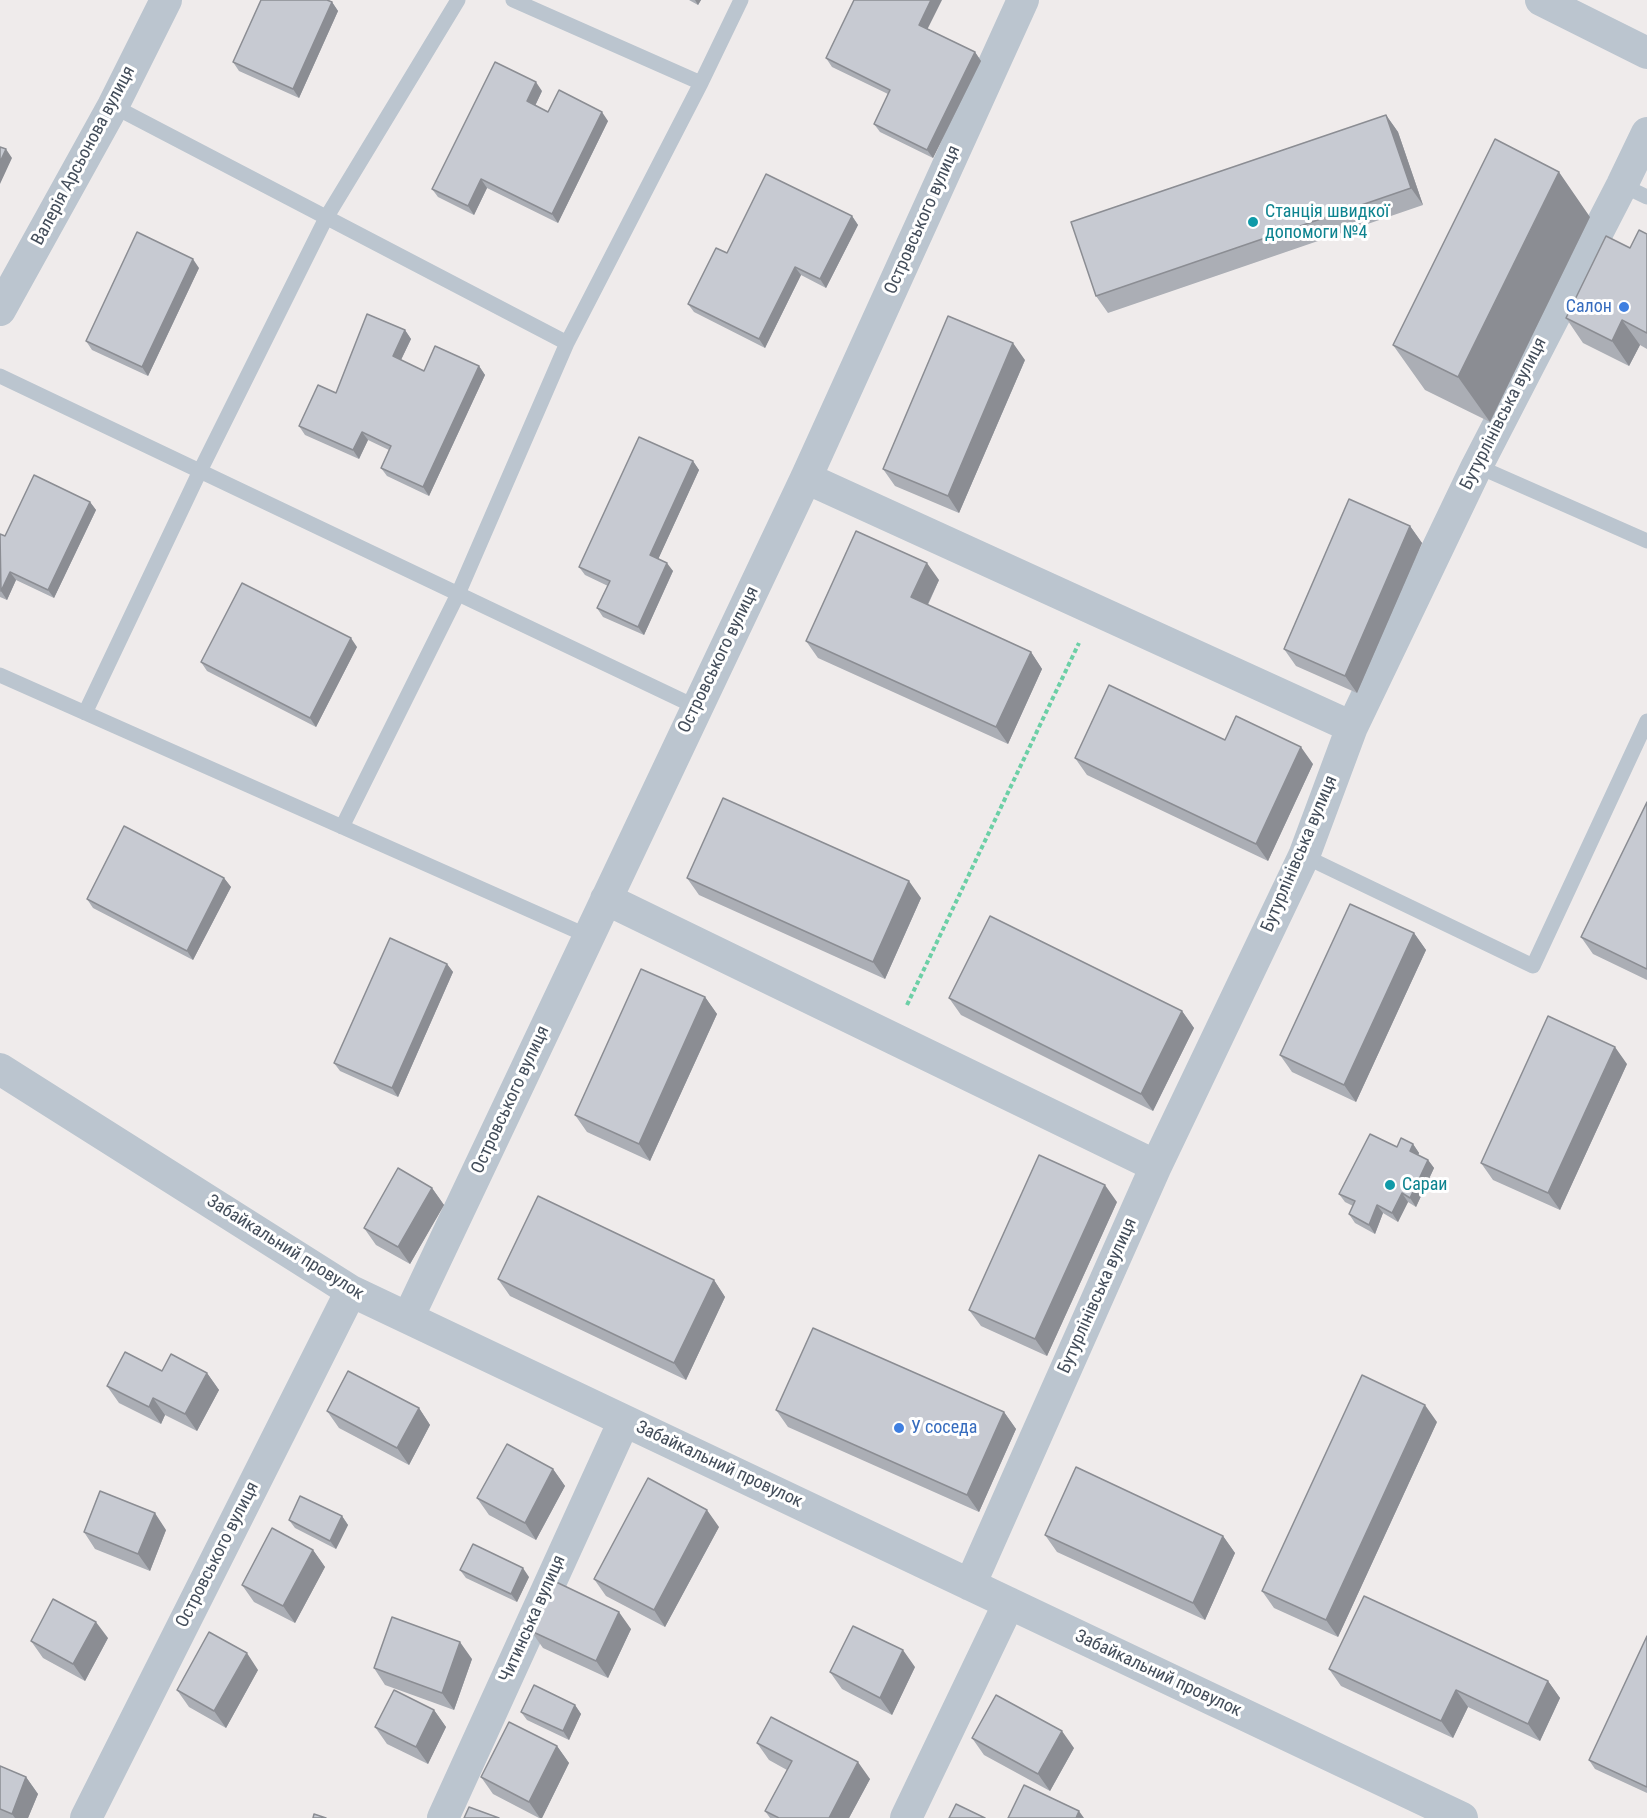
<!DOCTYPE html>
<html>
<head>
<meta charset="utf-8">
<style>
  body { margin:0 }
  canvas { display:block; background:#efebeb }
</style>
</head>
<body>
<canvas width="1647" height="1818"></canvas>
<script>
const ctx = document.querySelector('canvas').getContext('2d');
ctx.lineJoin = 'round';
function toPath(rows) {
  const path = new Path2D();
  for (const r of rows) {
    path.moveTo(r[0], r[1]);
    for (let i = 2; i < r.length; i += 2) path.lineTo(r[i], r[i + 1]);
  }
  return path;
}
function stroke(path, color, width, dash) {
  ctx.strokeStyle = color;
  ctx.lineWidth = width;
  ctx.lineCap = dash ? 'butt' : 'round';
  ctx.setLineDash(dash || []);
  ctx.stroke(path);
}
function paint(path, color) {
  ctx.fillStyle = color;
  ctx.fill(path, 'evenodd');
}
function label(font, color, halo, rows, align = 'center') {
  ctx.font = font + ' "Roboto Condensed",sans-serif';
  ctx.lineWidth = 6;
  ctx.setLineDash([]);
  ctx.textBaseline = 'middle';
  ctx.strokeStyle = halo;
  ctx.fillStyle = color;
  for (const [text, x, y, turn = 0] of rows) {
    ctx.save();
    ctx.translate(x, y);
    ctx.rotate((+turn || 0) * Math.PI / 180);
    ctx.textAlign = isNaN(turn) ? turn : align;
    if (halo) ctx.strokeText(text, 0, 0);
    ctx.fillText(text, 0, 0);
    ctx.restore();
  }
}
const path = toPath([
  [907,1005,1079,643]
]);
const lane = toPath([
  [513,0,701,83],
  [113,106,567,343],
  [1622,185,1647,197],
  [0,376,696,707],
  [1477,466,1647,541],
  [0,675,588,936],
  [85,713,200,471,326,218,458,0],
  [342,827,458,594,567,343,701,83,741,0],
  [1304,856,1533,966,1647,721]
]);
const street = toPath([
  [1541,0,1647,53],
  [0,310,113,106,166,0],
  [806,478,1352,727],
  [606,899,1156,1166],
  [0,1069,351,1291,1462,1818],
  [408,1318,806,478,1023,0],
  [970,1585,1156,1166,1304,856,1352,727,1477,466,1622,185,1647,133],
  [86,1818,351,1291],
  [443,1818,624,1421],
  [906,1818,1009,1603]
]);
const wall = toPath([
  [689,0,701,0,698,5],
  [332,2,338,11,299,98,239,71,233,62],
  [928,29,975,52,981,61,933,158,880,132,874,124,888,94,832,67,826,58],
  [542,91,535,106,548,112,608,121,558,223,487,188,474,215,438,197,432,189],
  [1386,115,1398,132,1423,205,1108,313,1096,296],
  [852,216,858,225,826,288,801,275,765,348,694,312,688,304,727,253],
  [1590,217,1490,422,1425,390,1393,345],
  [1647,234,1647,349,1640,345,1629,366,1583,343,1566,318,1630,248],
  [199,268,148,376,92,350,86,341],
  [405,330,411,339,401,360,424,371,479,366,485,375,429,496,387,476,381,468,389,450,368,440,359,459,305,435,299,426],
  [1025,360,959,513,895,486,883,469],
  [693,461,699,470,658,559,673,571,644,635,603,617,597,608,608,586,585,575,579,567],
  [90,502,96,510,54,598,16,580,7,600,0,597,0,534,5,536],
  [1410,526,1422,543,1357,693,1296,666,1284,649],
  [939,580,928,605,1031,652,1042,669,1008,744,818,658,806,641],
  [357,647,316,727,207,671,201,662],
  [1225,740,1313,764,1268,861,1087,775,1075,758],
  [1647,802,1647,980,1593,954,1581,937],
  [224,878,231,887,193,960,93,908,87,899],
  [687,878,921,898,885,979,699,895],
  [1414,933,1426,950,1356,1102,1292,1072,1280,1055],
  [447,964,453,972,398,1097,340,1071,334,1063],
  [705,997,717,1014,650,1161,587,1132,575,1115],
  [949,998,1182,1011,1194,1028,1153,1111,961,1015],
  [1627,1064,1560,1210,1493,1180,1481,1163],
  [1413,1144,1419,1153,1418,1155,1428,1160,1434,1168,1416,1207,1408,1202,1398,1222,1383,1213,1375,1234,1355,1223,1349,1214,1353,1206,1345,1202,1339,1194,1397,1147],
  [432,1188,444,1205,410,1264,376,1245,364,1228],
  [1117,1202,1047,1356,981,1326,969,1310],
  [498,1279,714,1280,725,1297,686,1380,510,1296],
  [162,1371,207,1373,219,1390,197,1431,165,1415,161,1424,119,1403,107,1386],
  [419,1408,430,1425,409,1465,339,1428,327,1411],
  [776,1410,1004,1412,1016,1429,979,1512,788,1427],
  [1437,1422,1338,1637,1274,1608,1262,1591],
  [553,1469,565,1486,536,1540,489,1515,477,1498],
  [342,1516,348,1525,336,1549,295,1528,289,1520],
  [719,1527,665,1627,606,1596,594,1579],
  [166,1530,150,1571,95,1549,84,1532],
  [1045,1535,1223,1536,1235,1553,1205,1620,1057,1552],
  [313,1550,325,1567,295,1623,254,1602,242,1585],
  [460,1570,529,1577,517,1602,466,1578],
  [631,1629,608,1678,543,1648,531,1631],
  [1647,1636,1647,1793,1595,1769,1589,1760],
  [108,1638,85,1681,43,1658,31,1641],
  [472,1659,454,1710,385,1685,374,1668],
  [915,1667,892,1715,842,1689,830,1672],
  [1329,1669,1548,1681,1560,1698,1540,1741,1468,1707,1453,1738,1341,1686],
  [258,1670,226,1728,189,1707,177,1690],
  [575,1705,581,1714,569,1740,527,1720,521,1712],
  [434,1710,446,1727,428,1764,387,1744,375,1727],
  [972,1738,1074,1748,1050,1791,984,1755],
  [757,1743,870,1779,849,1818,770,1818,765,1811,787,1770,769,1760],
  [557,1746,569,1763,542,1818,539,1818,493,1794,481,1777],
  [0,1766,26,1777,38,1794,28,1818,0,1818]
]);
const shadedWall = toPath([
  [695,0,701,0,698,5],
  [931,0,942,0,925,34,919,25],
  [332,2,338,11,299,98,293,89],
  [975,52,981,61,933,158,927,150],
  [536,82,542,91,533,110,527,101],
  [602,112,608,121,558,223,552,214],
  [1386,115,1398,132,1423,205,1411,188],
  [6,149,12,158,0,184,0,162],
  [1559,172,1590,217,1490,422,1458,377],
  [481,179,487,188,474,215,468,206],
  [852,216,858,225,826,288,820,279],
  [193,259,199,268,148,376,142,367],
  [795,267,801,275,765,348,759,339],
  [1622,320,1640,345,1629,366,1612,341],
  [405,330,411,339,399,364,393,356],
  [1013,343,1025,360,959,513,948,496],
  [479,366,485,375,429,496,423,487],
  [362,432,368,440,359,459,353,450],
  [693,461,699,470,656,564,650,555],
  [90,502,96,510,54,598,48,590],
  [1410,526,1422,543,1357,693,1345,676],
  [667,563,673,571,644,635,638,627],
  [927,563,939,580,923,614,911,597],
  [10,572,16,580,7,600,1,591],
  [351,638,357,647,316,727,310,718],
  [1031,652,1042,669,1008,744,996,727],
  [1301,747,1313,764,1268,861,1256,844],
  [224,878,231,887,193,960,187,951],
  [909,881,921,898,885,979,873,962],
  [1414,933,1426,950,1356,1102,1344,1085],
  [447,964,453,972,398,1097,392,1088],
  [705,997,717,1014,650,1161,639,1144],
  [1182,1011,1194,1028,1153,1111,1141,1094],
  [1615,1047,1627,1064,1560,1210,1548,1193],
  [1413,1144,1419,1153,1416,1160,1410,1151],
  [1428,1160,1434,1168,1416,1207,1410,1198],
  [1105,1185,1117,1202,1047,1356,1035,1339],
  [432,1188,444,1205,410,1264,398,1247],
  [1402,1193,1408,1202,1398,1222,1392,1213],
  [1377,1205,1383,1213,1375,1234,1369,1225],
  [714,1280,725,1297,686,1380,674,1363],
  [207,1373,219,1390,197,1431,185,1414],
  [153,1398,165,1415,161,1424,149,1407],
  [1425,1405,1437,1422,1338,1637,1326,1620],
  [419,1408,430,1425,409,1465,397,1448],
  [1004,1412,1016,1429,979,1512,967,1495],
  [553,1469,565,1486,536,1540,525,1523],
  [707,1510,719,1527,665,1627,654,1610],
  [155,1513,166,1530,150,1571,138,1554],
  [342,1516,348,1525,336,1549,330,1541],
  [1223,1536,1235,1553,1205,1620,1193,1603],
  [313,1550,325,1567,295,1623,283,1606],
  [523,1568,529,1577,517,1602,511,1594],
  [619,1612,631,1629,608,1678,596,1661],
  [96,1622,108,1638,85,1681,73,1664],
  [460,1642,472,1659,454,1710,442,1693],
  [903,1650,915,1667,892,1715,880,1698],
  [247,1653,258,1670,226,1728,214,1711],
  [1548,1681,1560,1698,1540,1741,1528,1724],
  [1456,1690,1468,1707,1453,1738,1441,1721],
  [575,1705,581,1714,569,1740,563,1731],
  [434,1710,446,1727,428,1764,416,1747],
  [1062,1731,1074,1748,1050,1791,1038,1774],
  [557,1746,569,1763,542,1818,540,1818,529,1802],
  [858,1762,870,1779,849,1818,829,1818],
  [26,1777,38,1794,28,1818,15,1818,12,1814],
  [1079,1811,1084,1818,1076,1818]
]);
const building = toPath([
  [261,0,327,0,332,2,293,89,233,62,261,0],
  [854,0,931,0,919,25,975,52,927,150,874,124,890,90,826,58,854,0],
  [495,62,536,82,527,101,548,112,559,90,602,112,552,214,481,179,468,206,432,189,495,62],
  [1386,115,1411,188,1096,296,1071,222,1386,115],
  [1495,139,1559,172,1458,377,1393,345,1495,139],
  [0,147,6,149,0,162,0,147],
  [766,174,852,216,820,279,795,267,759,339,688,304,716,248,727,253,766,174],
  [1639,230,1647,234,1647,333,1622,320,1612,341,1566,318,1606,236,1630,248,1639,230],
  [137,232,193,259,142,367,86,341,137,232],
  [367,314,405,330,393,356,424,371,435,346,479,366,423,487,381,468,391,446,362,432,353,450,299,426,318,385,336,393,367,314],
  [948,316,1013,343,948,496,883,469,948,316],
  [639,437,693,461,650,555,667,563,638,627,597,608,610,581,579,567,639,437],
  [34,475,90,502,48,590,10,572,1,591,0,534,5,536,34,475],
  [1349,499,1410,526,1345,676,1284,649,1349,499],
  [856,531,927,563,911,597,1031,652,996,727,806,641,856,531],
  [242,583,351,638,310,718,201,662,242,583],
  [1109,685,1225,740,1236,716,1301,747,1256,844,1075,758,1109,685],
  [723,798,909,881,873,962,687,878,723,798],
  [1647,802,1647,969,1581,937,1647,802],
  [124,826,224,878,187,951,87,899,124,826],
  [1350,904,1414,933,1344,1085,1280,1055,1350,904],
  [990,916,1182,1011,1141,1094,949,998,990,916],
  [390,938,447,964,392,1088,334,1063,390,938],
  [641,969,705,997,639,1144,575,1115,641,969],
  [1548,1016,1615,1047,1548,1193,1481,1163,1548,1016],
  [1370,1134,1397,1147,1401,1138,1413,1144,1410,1151,1428,1160,1410,1198,1402,1193,1392,1213,1377,1205,1369,1225,1349,1214,1355,1201,1339,1194,1370,1134],
  [1039,1155,1105,1185,1035,1339,969,1310,1039,1155],
  [398,1168,432,1188,398,1247,364,1228,398,1168],
  [538,1196,714,1280,674,1363,498,1279,538,1196],
  [813,1328,1004,1412,967,1495,776,1410,813,1328],
  [125,1352,162,1371,171,1354,207,1373,185,1414,153,1398,149,1407,107,1386,125,1352],
  [348,1371,419,1408,397,1448,327,1411,348,1371],
  [1362,1375,1425,1405,1326,1620,1262,1591,1362,1375],
  [507,1444,553,1469,525,1523,477,1498,507,1444],
  [1076,1467,1223,1536,1193,1603,1045,1535,1076,1467],
  [648,1478,707,1510,654,1610,594,1579,648,1478],
  [100,1491,155,1513,138,1554,84,1532,100,1491],
  [300,1496,342,1516,330,1541,289,1520,300,1496],
  [272,1528,313,1550,283,1606,242,1585,272,1528],
  [473,1544,523,1568,511,1594,460,1570,473,1544],
  [554,1581,619,1612,596,1661,531,1631,554,1581],
  [1364,1596,1548,1681,1528,1724,1456,1690,1441,1721,1329,1669,1364,1596],
  [53,1599,96,1622,73,1664,31,1641,53,1599],
  [392,1617,460,1642,442,1693,374,1668,392,1617],
  [853,1626,903,1650,880,1698,830,1672,853,1626],
  [209,1632,247,1653,214,1711,177,1690,209,1632],
  [1647,1636,1647,1787,1589,1760,1647,1636],
  [534,1685,575,1705,563,1731,521,1712,534,1685],
  [394,1690,434,1710,416,1747,375,1727,394,1690],
  [996,1695,1062,1731,1038,1774,972,1738,996,1695],
  [771,1717,858,1762,829,1818,779,1818,765,1811,792,1761,757,1743,771,1717],
  [509,1722,557,1746,529,1802,481,1777,509,1722],
  [0,1766,26,1777,12,1814,0,1809,0,1766],
  [1024,1785,1079,1811,1076,1818,1008,1818,1024,1785],
  [956,1804,985,1818,949,1818,956,1804],
  [469,1807,499,1818,464,1818,469,1807],
  [314,1814,326,1818,313,1818,314,1814]
]);
const markers = [
  [1253,222,6,"#0f9aa8"],
  [1624,307,6,"#3f7fe0"],
  [1390,1185,6,"#0f9aa8"],
  [899,1428,6,"#3f7fe0"]
];
const streetNames = [
  ["Валерія Арсьонова вулиця",84,156,-62],
  ["Островського вулиця",923,220,-66],
  ["Бутурлінівська вулиця",1504,414,-63],
  ["Островського вулиця",719,660,-64],
  ["Бутурлінівська вулиця",1300,854,-67],
  ["Островського вулиця",511,1100,-65],
  ["Забайкальний провулок",285,1248,32],
  ["Бутурлінівська вулиця",1098,1296,-66],
  ["Забайкальний провулок",719,1465,25],
  ["Островського вулиця",218,1555,-63],
  ["Читинська вулиця",533,1619,-66],
  ["Забайкальний провулок",1158,1674,25]
];
const cultureNames = [
  ["Станція швидкої",1265,212],
  ["допомоги №4",1265,233],
  ["Сараи",1402,1185]
];
const shopNames = [
  ["Салон",1612,307],
  ["У соседа",911,1428,"left"]
];
stroke(path, '#6ccfa6', 4, [4.5, 3]);
stroke(lane, '#bbc5cf', 15);
stroke(street, '#bbc5cf', 32);
paint(wall, '#abaeb5');
paint(shadedWall, '#8b8d93');
paint(building, '#c7cad2');
stroke(building, '#8b8d93', 1.5);
for (const [x, y, r, color] of markers) {
  const dot = new Path2D();
  dot.arc(x, y, r, 0, 2 * Math.PI);
  ctx.fillStyle = color;
  ctx.fill(dot);
  stroke(dot, '#fff', 2);
}
label('18px', '#434d5a', '#fff', streetNames);
label('18px', '#0d838f', '#fff', cultureNames, 'left');
label('18px', '#366cbe', '#fff', shopNames, 'right');
</script>
</body>
</html>
